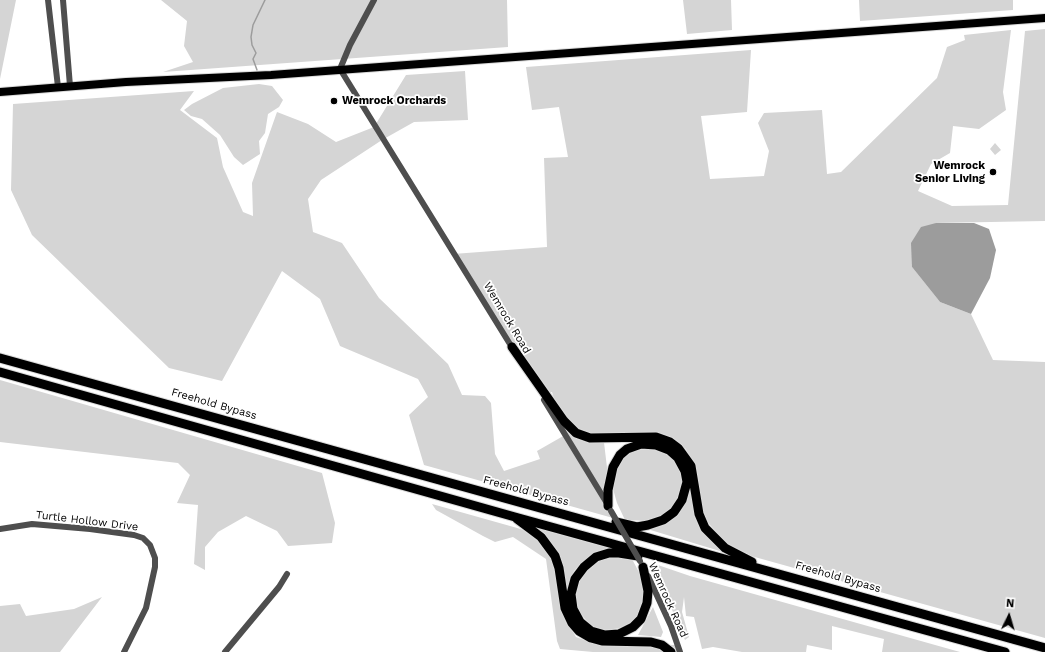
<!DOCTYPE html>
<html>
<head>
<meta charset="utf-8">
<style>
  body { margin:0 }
  #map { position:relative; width:1045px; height:652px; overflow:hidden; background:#fff; font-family:"Work Sans",sans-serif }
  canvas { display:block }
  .north { position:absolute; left:989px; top:596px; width:40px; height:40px; -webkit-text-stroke:3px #fff; paint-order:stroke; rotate:5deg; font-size:11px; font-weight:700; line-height:16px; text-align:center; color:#000 }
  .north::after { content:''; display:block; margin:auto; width:14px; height:18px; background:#000; clip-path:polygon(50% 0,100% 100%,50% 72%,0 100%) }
</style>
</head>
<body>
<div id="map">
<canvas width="1045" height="652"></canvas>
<div class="north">N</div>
</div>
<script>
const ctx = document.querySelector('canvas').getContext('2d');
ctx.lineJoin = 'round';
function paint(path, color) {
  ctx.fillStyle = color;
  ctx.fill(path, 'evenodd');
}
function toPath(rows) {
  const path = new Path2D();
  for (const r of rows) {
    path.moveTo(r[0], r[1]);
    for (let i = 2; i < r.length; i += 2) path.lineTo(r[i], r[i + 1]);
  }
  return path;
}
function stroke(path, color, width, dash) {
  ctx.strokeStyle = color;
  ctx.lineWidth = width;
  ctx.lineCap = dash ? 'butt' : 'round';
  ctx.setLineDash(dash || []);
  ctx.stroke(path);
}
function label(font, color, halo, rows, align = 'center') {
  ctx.font = font + ' "Work Sans",sans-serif';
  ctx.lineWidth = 3.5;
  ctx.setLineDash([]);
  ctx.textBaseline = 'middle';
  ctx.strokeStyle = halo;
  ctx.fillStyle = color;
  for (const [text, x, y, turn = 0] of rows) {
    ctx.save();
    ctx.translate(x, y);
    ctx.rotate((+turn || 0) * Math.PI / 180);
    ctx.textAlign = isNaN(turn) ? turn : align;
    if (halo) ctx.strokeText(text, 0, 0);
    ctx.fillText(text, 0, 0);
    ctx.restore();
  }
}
const green = toPath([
  [0,0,16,0,0,79],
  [161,0,507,0,508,47,163,72,193,62,184,46,187,21],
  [683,0,731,0,732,30,687,34],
  [859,0,1013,0,1013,10,860,21],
  [1045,29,1045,221,936,223,912,267,940,302,971,314,993,360,1045,362,1045,638,744,554,729,547,705,519,686,449,659,433,603,434,613,518,424,465,409,415,428,397,418,379,340,346,320,299,282,271,222,381,169,368,32,235,11,190,13,104,194,91,180,110,217,138,223,167,243,212,253,216,252,183,277,112,308,124,336,142,374,127,406,75,465,71,468,120,414,122,382,140,321,180,308,199,313,232,342,243,379,298,448,364,462,395,485,396,491,403,495,454,504,471,540,459,537,451,565,435,552,392,541,395,453,254,547,247,544,158,568,157,559,107,532,110,526,67,751,50,747,112,701,116,710,179,764,176,769,151,758,123,764,113,822,110,827,174,841,172,937,78,947,47,965,40,964,35,1011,30,1003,92,1006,110,979,129,953,126,950,153,931,164,918,191,952,206,1008,205,1025,31],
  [259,84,272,86,283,100,279,107,268,114,265,133,259,141,260,154,243,165,234,157,220,135,202,119,191,116,184,110,192,104,223,88],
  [995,143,1001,150,995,155,990,149],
  [0,380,322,473,335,523,332,543,288,546,277,531,246,516,218,532,205,547,205,570,194,564,198,505,177,503,190,475,178,463,0,442],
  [655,449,668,454,682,471,683,486,677,501,666,514,648,521,625,520,617,503,613,489,614,473,619,461,634,450],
  [690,482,696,515,723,552,644,528,668,521],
  [432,504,542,535,551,555,564,617,576,637,596,644,679,645,682,652,593,652,560,649,557,641,546,559,513,537,495,542,483,536,436,510],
  [533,526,617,548,596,552,582,562,574,571,567,595,557,551,547,537],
  [612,557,632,559,642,578,645,601,634,621,622,628,605,630,591,626,581,614,573,601,576,584,585,570,595,562],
  [652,563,690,576,960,652,882,652,884,639,832,626,832,650,807,645,806,652,742,652,713,647,702,649,694,617,686,616,684,597,682,612,689,637,685,640],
  [102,597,60,652,0,652,0,606,20,604,26,616,74,609],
  [653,607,663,632,661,637,638,635]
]);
const water = toPath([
  [936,223,974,223,989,229,996,250,990,278,971,314,940,302,912,267,911,243,921,227]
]);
const stream = toPath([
  [257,70,253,59,256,53,252,45,251,37,253,25,265,0]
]);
const minor = toPath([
  [48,0,58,87],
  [63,0,70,86],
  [374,0,350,45,340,69,513,349],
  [544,400,608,505],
  [0,529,32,524,90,529,134,535,143,538,150,545,155,558,155,567,146,608,124,652],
  [648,576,671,626,680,652],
  [225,652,279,587,287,574]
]);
const major = toPath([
  [0,92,126,82,271,75,1045,18]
]);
const highway = toPath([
  [512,347,564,421,576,433,590,438,656,437,670,442,678,448,691,466,699,514,705,528,725,548,752,562],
  [0,358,1045,648],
  [0,372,515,517,1005,652],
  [608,506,608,490,613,467,620,455,627,449,641,444,656,445,669,450,678,458,685,471,687,482,682,500,674,512,663,520,648,525,637,527,616,522],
  [517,519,541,537,555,556,559,568,565,608,572,623,579,631,591,638,602,641,651,642,662,645,671,652],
  [638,556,619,553,609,553,596,557,584,567,575,579,571,594,573,609,580,622,591,631,605,635,619,634,633,627,641,619,647,603,648,591,643,567]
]);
const minorBridge = toPath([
  [611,511,640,561]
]);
const markers = [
  [334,101,4,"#000"],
  [993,172,4,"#000"]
];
const poiNames = [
  ["Wemrock Orchards",342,101],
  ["Wemrock",985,166,"right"],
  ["Senior Living",985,179,"right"]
];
const streetNames = [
  ["Wemrock Road",507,318,59],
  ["Freehold Bypass",214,404,16],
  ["Freehold Bypass",526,491,15],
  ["Turtle Hollow Drive",87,521,7],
  ["Freehold Bypass",838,577,16],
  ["Wemrock Road",668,600,66]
];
paint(green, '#d5d5d5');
paint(water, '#9c9c9c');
stroke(stream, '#9c9c9c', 1.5);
stroke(major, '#dbdbdb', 10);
stroke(highway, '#dbdbdb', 11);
stroke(minor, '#4e4e4e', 6);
stroke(major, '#000', 8);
stroke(highway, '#000', 9);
stroke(minorBridge, '#4e4e4e', 6);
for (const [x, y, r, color] of markers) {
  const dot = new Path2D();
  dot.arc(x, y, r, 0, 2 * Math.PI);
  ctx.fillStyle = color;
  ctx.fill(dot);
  stroke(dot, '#fff', 1.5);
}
label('bold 11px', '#000', '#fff', poiNames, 'left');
label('11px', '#000', '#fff', streetNames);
</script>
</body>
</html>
